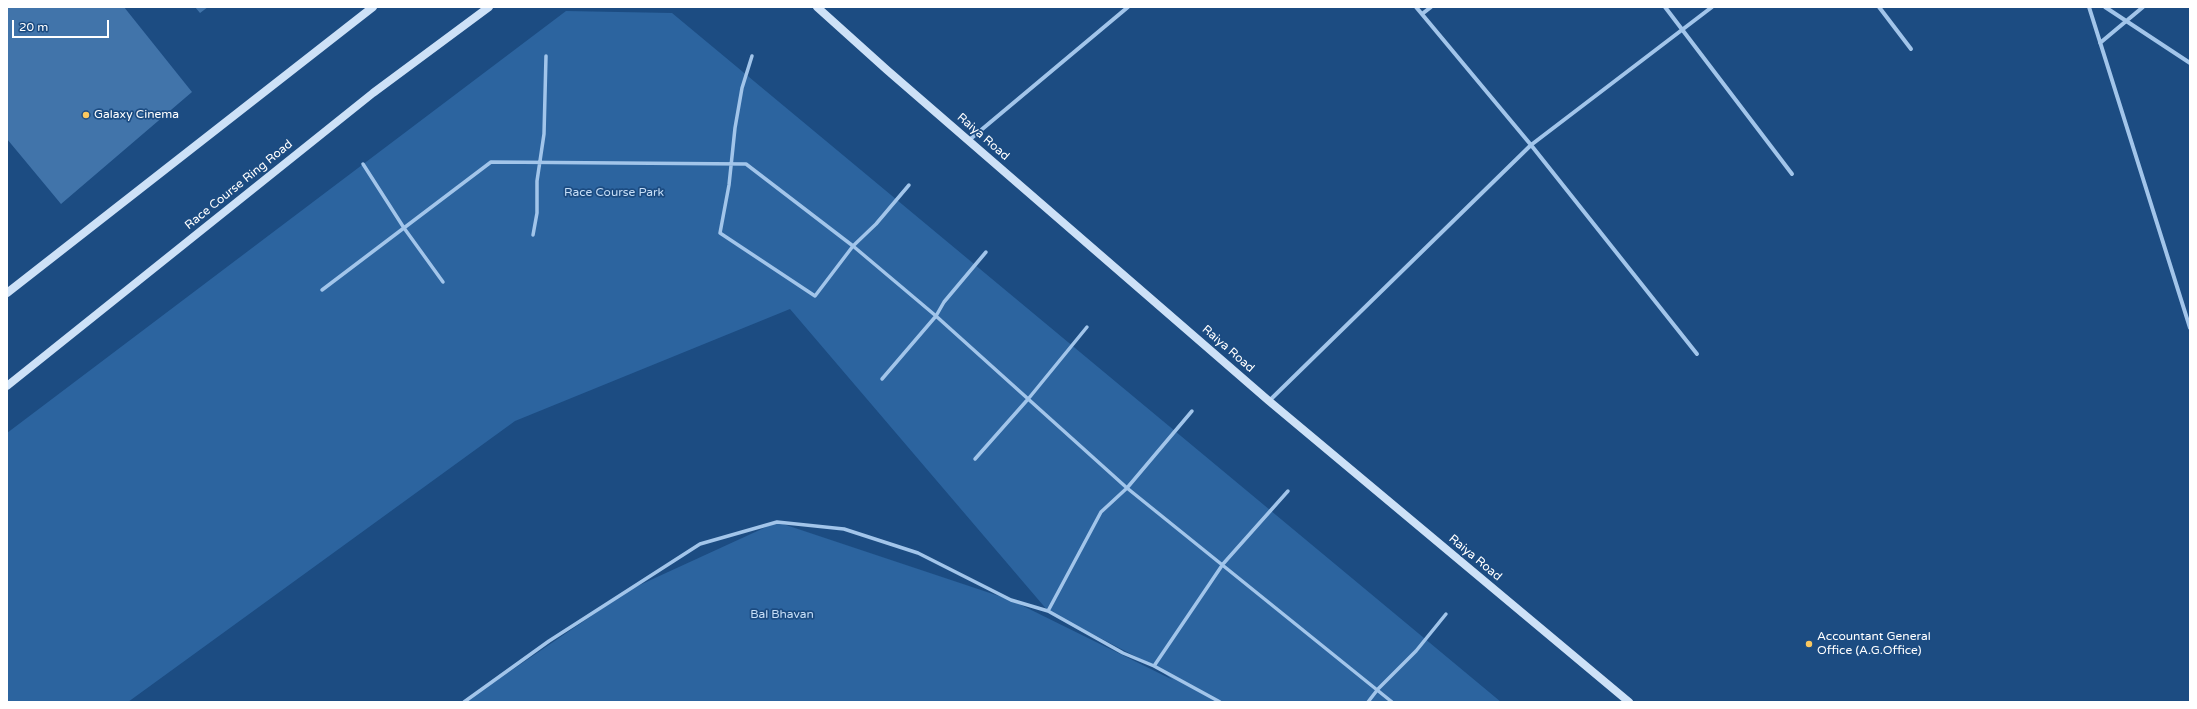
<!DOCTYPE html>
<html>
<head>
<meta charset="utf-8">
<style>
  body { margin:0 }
  #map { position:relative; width:2197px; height:709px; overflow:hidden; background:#1c4c82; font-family:"Varela Round",sans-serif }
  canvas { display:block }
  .frame { position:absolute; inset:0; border:8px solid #fff; pointer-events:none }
  .scale { position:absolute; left:12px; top:20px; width:97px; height:18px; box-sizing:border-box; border:2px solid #fff; border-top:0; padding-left:5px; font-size:12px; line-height:14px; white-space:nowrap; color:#fff; -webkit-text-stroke:3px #1c4c82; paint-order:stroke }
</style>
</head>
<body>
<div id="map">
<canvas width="2197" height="709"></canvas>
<div class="frame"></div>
<div class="scale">20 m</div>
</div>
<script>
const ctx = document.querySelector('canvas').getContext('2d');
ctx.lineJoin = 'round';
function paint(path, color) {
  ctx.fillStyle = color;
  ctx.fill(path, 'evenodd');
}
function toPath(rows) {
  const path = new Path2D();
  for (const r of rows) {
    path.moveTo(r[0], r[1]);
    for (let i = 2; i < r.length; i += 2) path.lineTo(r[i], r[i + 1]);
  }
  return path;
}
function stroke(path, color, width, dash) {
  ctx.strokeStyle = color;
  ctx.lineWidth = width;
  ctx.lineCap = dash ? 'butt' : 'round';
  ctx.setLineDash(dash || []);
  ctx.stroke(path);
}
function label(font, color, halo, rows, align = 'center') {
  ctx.font = font + ' "Varela Round",sans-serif';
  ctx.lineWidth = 3.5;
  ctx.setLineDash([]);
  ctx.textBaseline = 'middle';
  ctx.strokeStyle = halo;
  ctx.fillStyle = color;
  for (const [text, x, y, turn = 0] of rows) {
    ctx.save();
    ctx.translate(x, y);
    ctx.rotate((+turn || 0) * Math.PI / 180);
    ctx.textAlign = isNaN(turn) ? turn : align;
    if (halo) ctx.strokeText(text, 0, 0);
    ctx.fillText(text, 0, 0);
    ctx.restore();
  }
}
const green = toPath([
  [566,11,672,13,1501,702,465,702,631,589,777,522,1011,600,1173,680,1154,666,1048,611,790,309,515,421,128,702,7,702,7,433]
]);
const building = toPath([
  [7,7,124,7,192,92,61,204,7,139],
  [195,7,208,7,200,13]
]);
const pedestrian = toPath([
  [752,56,742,88,735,128,729,185,720,233,815,296,853,246,876,224,909,185],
  [363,164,404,228,443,282],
  [533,235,537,213,537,181,544,134,546,56],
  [322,290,491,162,746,164,853,246,936,316,1127,488,1392,702],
  [882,379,936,316,944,302,986,252],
  [975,459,1029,398,1087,327],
  [1048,611,1101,512,1127,488,1192,411],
  [1154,666,1223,564,1288,491],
  [464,702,549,641,700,544,777,522,844,529,918,553,1011,600,1048,611,1123,653,1154,666,1220,702],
  [1368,702,1378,689,1416,651,1446,614]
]);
const minor = toPath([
  [1416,7,1531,145,1697,354],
  [1665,7,1792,174],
  [1879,7,1911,49],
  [2089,7,2190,328],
  [2105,7,2190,63],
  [1422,14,1431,7],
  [2100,43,2143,7],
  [968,141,1128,7],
  [1269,401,1531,145,1712,7]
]);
const secondary = toPath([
  [817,7,887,70,1269,401,1629,702],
  [7,293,373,7],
  [7,386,373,93,489,7]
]);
const markers = [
  [86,115,4,"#fac860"],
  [1809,644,4,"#fac860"]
];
const poiNames = [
  ["Galaxy Cinema",94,115],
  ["Accountant General",1817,637],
  ["Office (A.G.Office)",1817,651]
];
const streetNames = [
  ["Raiya Road",983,137,41],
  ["Race Course Ring Road",239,185,-39],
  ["Raiya Road",1228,349,41],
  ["Raiya Road",1475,558,40]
];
const parkNames = [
  ["Race Course Park",614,193],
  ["Bal Bhavan",782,615]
];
paint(green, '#2c649f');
paint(building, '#4174aa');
stroke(pedestrian, '#a2c5ea', 3.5);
stroke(minor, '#a2c5ea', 4);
stroke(secondary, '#cde1f7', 8);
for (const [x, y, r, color] of markers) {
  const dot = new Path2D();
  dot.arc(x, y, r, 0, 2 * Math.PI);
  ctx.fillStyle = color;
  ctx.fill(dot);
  stroke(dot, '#1c4c82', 1.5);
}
label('12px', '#fff', '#1c4c82', poiNames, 'left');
label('12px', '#fff', '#1c4c82', streetNames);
label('12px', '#c6def7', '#1c4c82', parkNames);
</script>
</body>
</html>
